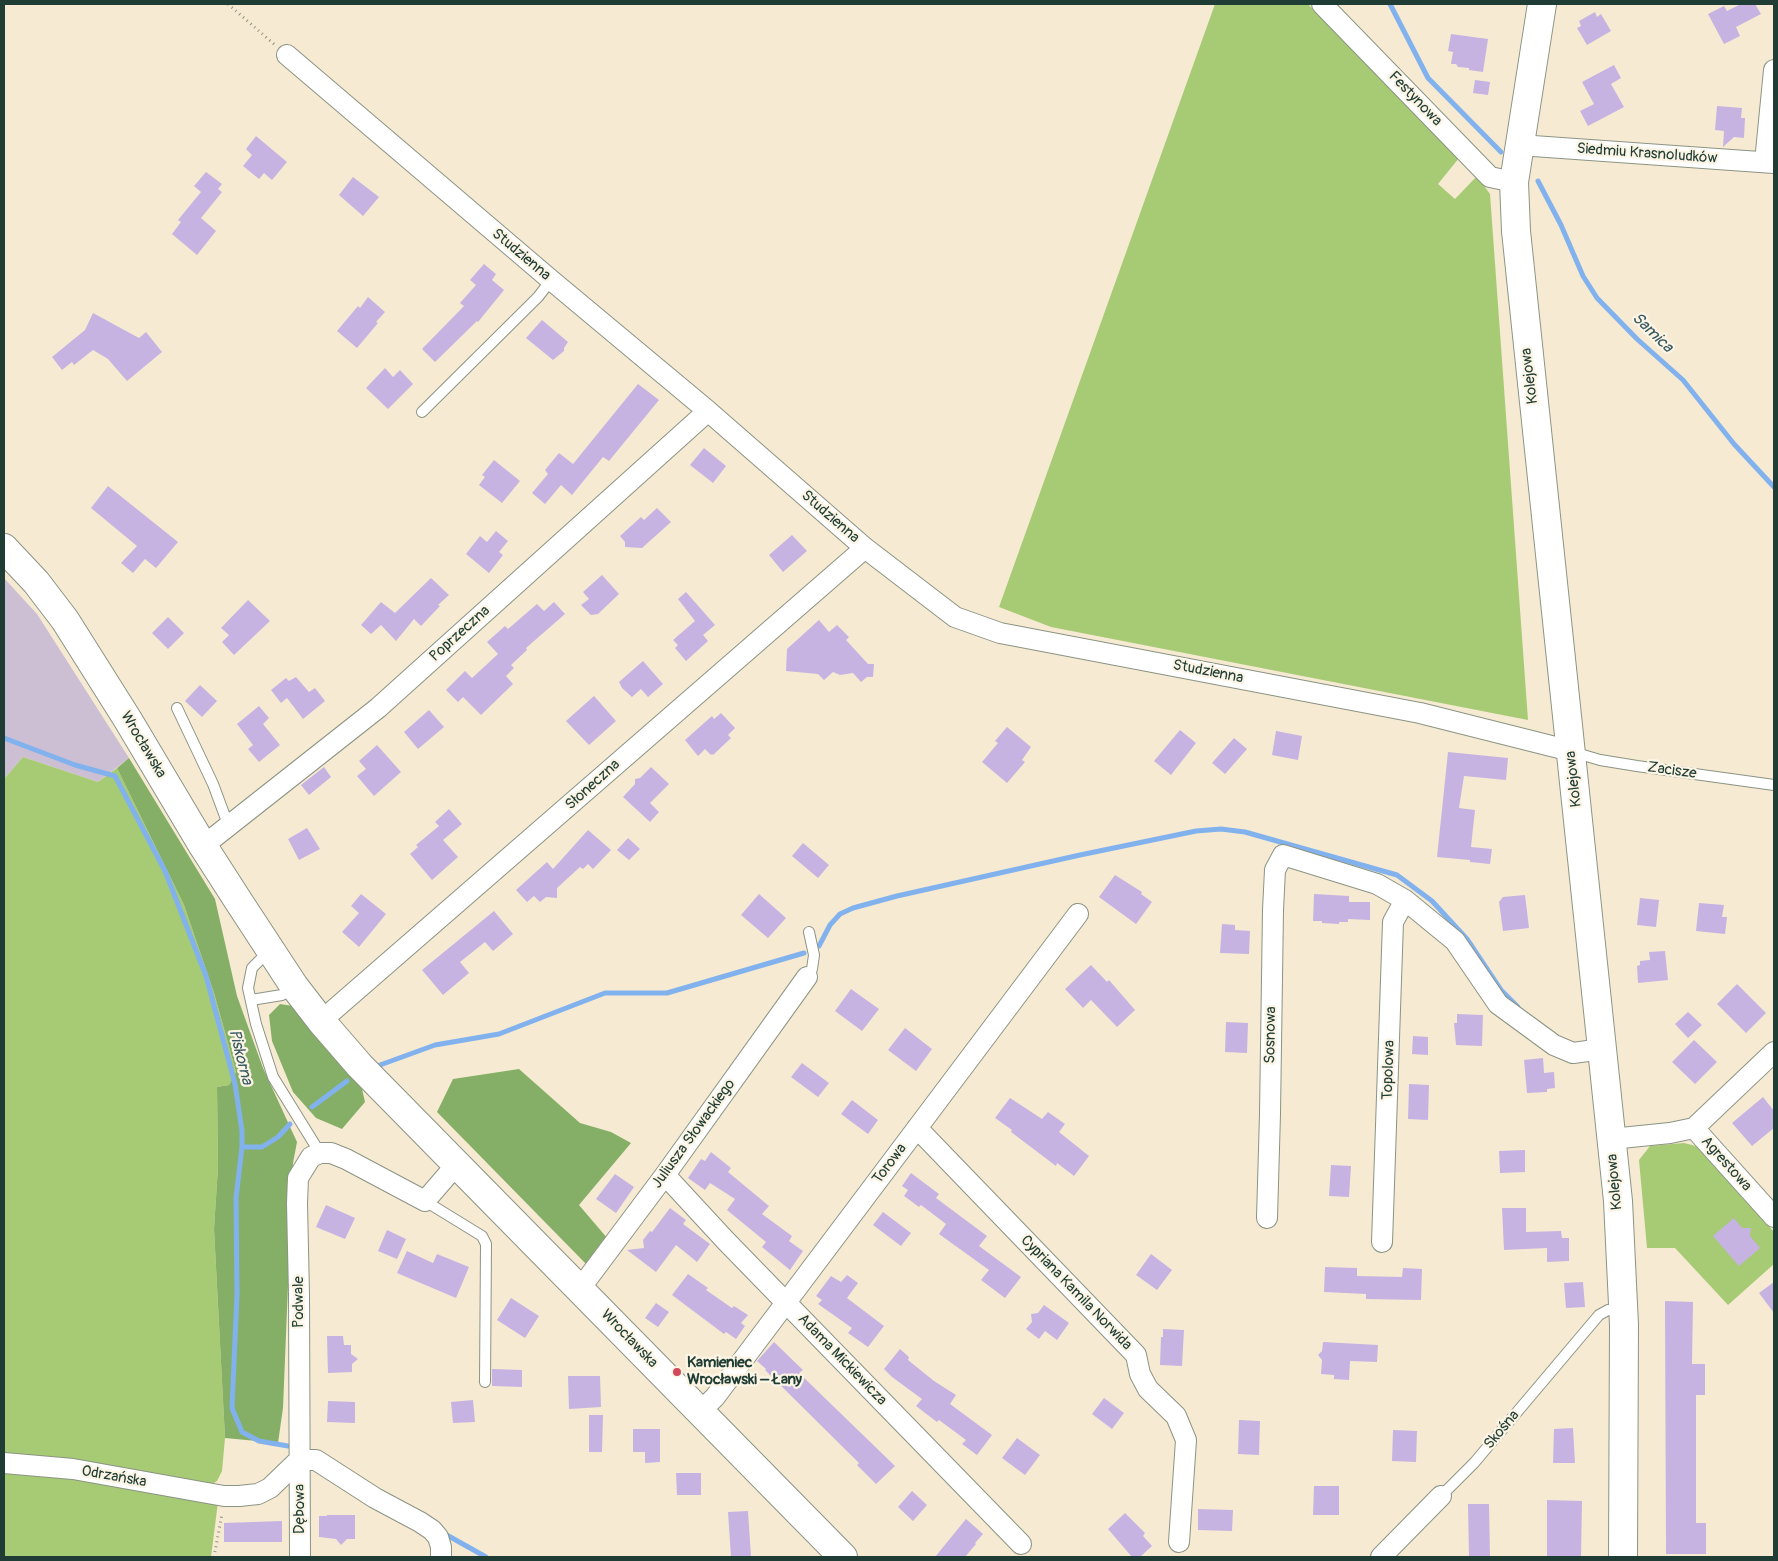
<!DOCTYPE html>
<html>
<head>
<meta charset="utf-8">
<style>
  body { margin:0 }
  #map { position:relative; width:1778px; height:1561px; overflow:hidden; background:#f7ead3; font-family:Pangolin,sans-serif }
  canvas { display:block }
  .frame { position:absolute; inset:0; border:5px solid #1f3d34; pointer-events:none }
</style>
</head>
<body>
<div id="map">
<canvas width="1778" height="1561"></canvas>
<div class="frame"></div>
</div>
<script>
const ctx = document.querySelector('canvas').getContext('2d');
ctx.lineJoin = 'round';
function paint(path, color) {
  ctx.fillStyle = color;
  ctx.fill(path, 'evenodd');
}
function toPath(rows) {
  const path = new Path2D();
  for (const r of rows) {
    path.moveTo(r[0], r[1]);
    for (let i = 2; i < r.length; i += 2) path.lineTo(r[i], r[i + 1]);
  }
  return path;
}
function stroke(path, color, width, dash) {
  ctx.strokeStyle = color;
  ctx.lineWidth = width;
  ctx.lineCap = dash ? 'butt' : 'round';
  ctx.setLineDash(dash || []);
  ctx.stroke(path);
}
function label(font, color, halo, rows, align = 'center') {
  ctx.font = font + ' Pangolin,sans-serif';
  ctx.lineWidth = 4.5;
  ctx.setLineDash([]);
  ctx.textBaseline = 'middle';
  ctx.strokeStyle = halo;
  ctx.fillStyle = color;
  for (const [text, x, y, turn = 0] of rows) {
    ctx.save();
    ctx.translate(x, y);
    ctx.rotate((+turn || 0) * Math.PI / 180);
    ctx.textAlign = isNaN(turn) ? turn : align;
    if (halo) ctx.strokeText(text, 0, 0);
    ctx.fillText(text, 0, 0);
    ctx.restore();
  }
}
const industrial = toPath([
  [4,578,37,614,129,758,98,782,23,757,4,779]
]);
const green = toPath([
  [1215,4,1308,4,1459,158,1438,184,1455,199,1477,176,1490,194,1528,720,1051,627,999,607],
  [23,757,98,782,117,768,184,905,214,993,236,1072,229,1085,217,1087,218,1167,214,1229,225,1438,222,1471,217,1481,209,1486,4,1456,4,779],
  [1684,1143,1700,1147,1774,1232,1774,1264,1728,1305,1675,1248,1647,1248,1639,1160,1650,1146],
  [4,1468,25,1470,218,1502,211,1557,4,1557]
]);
const forest = toPath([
  [129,758,215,899,237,996,263,1068,297,1142,293,1163,283,1408,278,1443,225,1438,214,1229,218,1167,217,1087,229,1085,236,1072,214,993,184,905,117,768],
  [280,1004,293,1006,362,1089,365,1102,342,1129,316,1118,293,1092,272,1041,269,1015],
  [519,1069,580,1123,611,1132,631,1143,579,1205,608,1239,588,1266,437,1112,453,1079]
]);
const stream = toPath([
  [1390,4,1428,78,1501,152],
  [1538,181,1561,225,1583,276,1597,298,1637,339,1683,380,1734,444,1774,487],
  [4,738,75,765,115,776,165,871,206,976,235,1084,242,1131,242,1147,236,1198,237,1294,232,1408,242,1432,259,1441,288,1446],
  [819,946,830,925,840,914,853,908,897,896,1080,855,1196,831,1221,829,1245,832,1397,875,1432,901,1467,939,1501,990,1518,1007],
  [380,1065,435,1045,499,1034,605,993,667,993,804,953],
  [312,1107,347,1081],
  [242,1147,262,1147,278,1137,290,1124],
  [445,1534,486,1557]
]);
const building = toPath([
  [1741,4,1755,4,1761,14,1736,27,1740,36,1724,44,1708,14,1724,6,1727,11],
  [1595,12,1597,17,1601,14,1611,31,1587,45,1577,28,1581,26,1579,21],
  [1451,34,1488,39,1483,72,1469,70,1469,68,1458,67,1456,64,1451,64,1453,52,1448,51],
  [1614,65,1621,78,1611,84,1624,107,1588,126,1580,111,1594,104,1582,82],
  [1475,80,1490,82,1488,95,1473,93],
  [1717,106,1742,108,1741,118,1745,118,1744,138,1734,137,1723,147,1724,131,1715,130],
  [256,136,287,162,272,180,264,173,259,179,243,166,252,155,246,149],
  [206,172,222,184,218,189,222,192,201,218,216,231,197,255,172,234,181,222,178,220,201,192,194,186],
  [353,177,379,197,363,216,339,195],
  [484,264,496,274,492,280,504,290,478,322,477,321,435,362,422,349,464,306,460,303,476,285,470,280],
  [368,297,385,312,376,322,378,323,357,348,337,331,358,306,360,308],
  [93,313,139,338,146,332,162,352,127,381,108,359,93,350,74,365,72,362,62,370,52,357,85,330],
  [542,320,568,342,564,348,564,351,553,360,526,338],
  [385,368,393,377,400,370,413,384,388,409,366,388],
  [638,384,659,400,609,461,603,457,572,495,561,485,545,504,532,493,548,474,545,470,559,453,573,464],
  [704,448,726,466,713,483,690,465],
  [494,460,520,481,502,503,479,485,485,477,482,475],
  [108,486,178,542,156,568,145,559,133,573,121,563,137,546,91,508],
  [657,508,671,522,642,548,625,547,625,542,620,536,641,517,644,520],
  [496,531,508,541,499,552,503,555,489,573,466,554,480,536,487,542],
  [792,535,807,551,783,572,769,555],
  [602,575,619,594,598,614,591,615,581,605,589,599,583,592],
  [431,578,449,595,438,605,440,606,421,626,414,619,396,641,381,625,371,634,361,625,381,602,395,613],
  [686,592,715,625,703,635,708,641,686,661,675,648,678,645,673,640,695,621,678,599],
  [248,600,270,621,234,655,222,642,229,635,221,628],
  [554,602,565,614,526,648,527,650,511,665,514,668,506,676,513,684,481,715,463,697,458,702,446,690,465,671,472,678,498,654,487,642,505,626,508,629,537,604,544,611],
  [168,617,184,633,168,649,152,633],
  [819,620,829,632,837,625,849,637,846,640,868,664,874,664,873,677,867,677,861,682,853,673,840,675,833,672,824,680,818,674,786,671,787,649],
  [643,661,663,684,648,697,641,689,632,697,622,688,619,682],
  [296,677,309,692,315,688,325,701,303,719,287,698,281,703,271,690,286,678,289,681],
  [200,685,217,701,202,717,185,701],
  [594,696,616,721,589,745,566,721],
  [259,706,269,718,263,724,280,745,259,762,248,749,253,745,237,724],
  [429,710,444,727,418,749,404,732],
  [721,713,735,728,728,735,731,738,713,755,712,754,711,755,705,749,698,756,685,740,712,716,714,719],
  [1007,727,1031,747,1022,760,1025,762,1007,783,982,762,998,743,995,741],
  [1180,730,1196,743,1171,775,1154,761],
  [1276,731,1302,736,1298,760,1272,755],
  [1234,738,1247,749,1225,774,1212,763],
  [377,745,401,772,374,796,357,776,366,769,359,761],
  [1448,752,1508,758,1506,780,1464,776,1459,808,1475,810,1471,847,1492,849,1490,864,1470,862,1470,860,1437,857],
  [324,767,331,777,309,795,301,785],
  [651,767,669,784,650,803,659,812,650,822,623,797,635,784,635,779,640,778],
  [449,809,462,824,443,840,458,857,432,880,410,854,418,847,416,845,439,826,435,822],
  [307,828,320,849,299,860,288,839],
  [588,830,611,850,593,869,588,864,583,869,580,867,557,888,557,898,546,897,540,902,534,896,527,902,516,890,547,862,553,869],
  [628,838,640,849,629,860,617,850],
  [803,843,829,865,818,878,792,856],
  [1115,875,1142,892,1141,894,1152,902,1136,924,1099,897],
  [361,894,386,914,359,947,342,932,359,913,351,906],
  [759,894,786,918,768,938,741,915],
  [1314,894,1349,896,1349,902,1370,902,1370,920,1348,919,1348,922,1339,922,1339,924,1322,923,1322,921,1313,921],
  [1525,895,1529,928,1503,931,1499,902,1503,897],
  [1640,898,1659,900,1656,927,1637,925],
  [1699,903,1724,905,1722,917,1727,917,1725,934,1696,931],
  [494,911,513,934,493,951,485,942,460,962,469,973,443,995,422,970],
  [1222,924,1235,925,1235,930,1250,931,1249,954,1220,953],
  [1665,951,1668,980,1638,983,1637,966,1640,965,1640,961,1650,960,1649,952],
  [1091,965,1107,982,1109,980,1135,1010,1117,1027,1091,1000,1083,1008,1065,989],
  [1737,984,1766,1013,1746,1033,1717,1004],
  [851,989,879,1009,862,1031,835,1011],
  [1688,1012,1702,1025,1688,1038,1675,1024],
  [1457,1014,1483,1015,1482,1046,1456,1045,1454,1023,1457,1023],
  [1226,1022,1248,1023,1247,1053,1225,1052],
  [905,1028,932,1049,916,1071,888,1050],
  [1413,1036,1428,1037,1428,1055,1412,1054],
  [1694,1040,1717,1062,1695,1084,1672,1062],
  [1543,1058,1544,1073,1554,1072,1555,1088,1547,1089,1547,1092,1527,1093,1524,1060],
  [802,1063,829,1083,818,1097,791,1077],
  [1409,1084,1429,1085,1428,1120,1408,1119],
  [1763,1097,1774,1111,1774,1128,1752,1146,1732,1123],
  [1010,1098,1042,1119,1048,1112,1065,1124,1059,1132,1089,1156,1074,1176,1057,1163,1056,1166,1011,1132,1012,1130,995,1118],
  [852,1100,878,1120,868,1134,841,1114],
  [1525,1150,1525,1172,1500,1173,1499,1151],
  [711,1152,731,1168,728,1172,769,1206,762,1214,792,1236,789,1241,803,1251,790,1270,762,1247,766,1242,727,1210,735,1199,710,1183,705,1190,688,1178,701,1159,705,1161],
  [1331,1165,1351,1166,1349,1197,1329,1196],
  [911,1173,939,1194,936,1198,987,1236,979,1246,1021,1277,1005,1298,981,1280,989,1270,939,1234,946,1224,921,1205,919,1207,904,1196,908,1190,902,1186],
  [615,1174,634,1187,616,1213,596,1199],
  [326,1205,355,1218,345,1239,316,1227],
  [670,1208,686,1220,683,1224,710,1244,697,1262,676,1245,656,1272,627,1250,644,1248,643,1240,650,1231,652,1232],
  [1502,1208,1526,1208,1526,1232,1561,1231,1562,1238,1569,1238,1569,1261,1547,1262,1547,1248,1504,1250],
  [883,1212,911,1233,901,1246,873,1225],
  [1734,1218,1742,1228,1751,1228,1750,1236,1760,1248,1739,1266,1713,1236],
  [387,1230,406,1239,397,1259,378,1251],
  [407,1251,433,1263,437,1254,469,1267,456,1298,397,1273],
  [1151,1254,1172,1270,1157,1290,1136,1275],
  [1325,1267,1357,1268,1357,1276,1402,1277,1403,1268,1422,1269,1421,1300,1366,1299,1366,1294,1324,1292],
  [688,1274,708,1288,706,1290,732,1308,734,1306,748,1315,741,1323,745,1326,736,1339,726,1332,724,1334,672,1295],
  [847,1275,858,1283,847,1298,884,1326,868,1347,848,1333,852,1328,818,1304,822,1300,816,1296,831,1276,841,1282],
  [1583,1282,1585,1307,1566,1308,1564,1283],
  [1774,1282,1774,1313,1759,1293],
  [511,1298,539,1316,525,1338,497,1320],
  [1665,1301,1693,1302,1692,1364,1705,1364,1705,1395,1696,1395,1696,1523,1706,1523,1706,1554,1666,1554],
  [656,1303,669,1312,658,1327,645,1318],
  [1044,1305,1069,1323,1057,1340,1045,1331,1039,1339,1026,1329,1032,1322,1031,1314,1038,1313],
  [1163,1329,1184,1330,1182,1366,1160,1365,1161,1337,1163,1337],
  [327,1336,343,1336,344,1345,351,1345,351,1354,358,1359,352,1364,352,1372,328,1373],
  [774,1342,803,1370,799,1373,895,1466,876,1484,857,1465,859,1463,765,1370,766,1369,757,1361],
  [1323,1342,1378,1345,1377,1362,1350,1361,1349,1380,1334,1379,1334,1375,1321,1374,1322,1360,1318,1355,1322,1351],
  [900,1349,909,1357,908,1360,934,1381,956,1395,950,1404,992,1435,977,1455,962,1444,966,1440,939,1420,937,1422,916,1406,922,1399,892,1377,884,1369],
  [492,1369,522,1370,522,1387,492,1386],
  [568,1376,600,1376,601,1407,569,1409],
  [1104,1398,1124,1413,1112,1429,1092,1414],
  [473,1400,475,1422,453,1423,451,1402],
  [328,1401,355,1402,355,1423,327,1422],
  [589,1415,603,1415,602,1452,589,1452],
  [1239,1420,1260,1421,1259,1455,1238,1454],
  [1573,1428,1575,1463,1553,1463,1554,1429],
  [633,1429,660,1429,660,1462,645,1463,645,1452,633,1452],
  [1393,1430,1417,1431,1416,1462,1392,1461],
  [1017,1438,1040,1455,1025,1475,1002,1458],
  [676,1473,701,1473,701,1495,677,1495],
  [1314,1486,1339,1486,1339,1515,1313,1515],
  [912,1491,927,1505,913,1521,898,1507],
  [1547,1500,1582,1501,1581,1557,1547,1557],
  [1468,1504,1489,1504,1490,1557,1469,1557],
  [1198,1509,1233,1510,1232,1531,1198,1530],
  [748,1511,751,1557,731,1557,728,1512],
  [1125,1513,1145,1533,1143,1536,1152,1546,1140,1557,1132,1557,1108,1529],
  [327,1515,355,1515,355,1539,347,1539,341,1545,336,1539,319,1537,319,1516,327,1516],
  [966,1519,983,1534,975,1543,976,1544,965,1557,935,1557],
  [282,1521,282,1542,224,1542,224,1523]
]);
const path = toPath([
  [228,4,275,45],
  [214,1557,222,1514]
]);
const lane = toPath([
  [422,412,538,297,551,280],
  [177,708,213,784,229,827],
  [1573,752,1600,760,1637,766,1774,785],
  [269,951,252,968,248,988,256,1024,273,1077,320,1153],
  [807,977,812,969,814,955,809,932],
  [251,1000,282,995,294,986],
  [425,1201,482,1236,486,1244,485,1382],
  [1441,1496,1474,1463,1599,1315,1608,1310,1622,1309]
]);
const street = toPath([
  [1322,4,1490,177,1514,182],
  [287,55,551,280,708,411,865,548,955,617,1000,633,1420,713,1571,751],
  [1519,145,1774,163],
  [1765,162,1774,70],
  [203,846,378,708,708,411],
  [321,1021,865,548],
  [917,1128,1136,1355,1140,1374,1148,1389,1176,1416,1186,1440,1179,1542],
  [1694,1128,1774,1052],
  [1611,1139,1670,1133,1694,1128,1774,1217],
  [665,1175,726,1241,1021,1544],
  [1267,1218,1270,1114,1273,910,1275,870,1283,855,1377,884,1405,900,1455,941,1498,1004,1554,1045,1573,1053,1602,1049],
  [1382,1242,1393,922,1405,900],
  [577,1287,588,1278,665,1175,807,977],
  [700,1412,715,1397,1078,914],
  [4,1463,73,1469,224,1496,239,1496,258,1494,270,1488,299,1460,316,1460,375,1498,420,1522,432,1530,438,1537,441,1547,441,1557],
  [300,1557,299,1294,297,1203,298,1178,311,1157,320,1153,331,1153,346,1159,425,1201,456,1165],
  [1381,1557,1441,1496]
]);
const secondary = toPath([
  [1542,4,1517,163,1514,182,1516,231,1618,1201,1624,1325,1623,1557],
  [4,548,36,582,65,620,128,720,203,846,239,902,294,986,321,1021,360,1066,843,1557]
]);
const markers = [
  [677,1372,5,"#d1495b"]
];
const streetNames = [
  ["Festynowa",1415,99,46],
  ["Siedmiu Krasnoludków",1647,154,4],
  ["Studzienna",521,255,40],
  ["Kolejowa",1530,376,-97],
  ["Studzienna",830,517,41],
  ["Poprzeczna",460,634,-42],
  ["Studzienna",1208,672,11],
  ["Wrocławska",143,745,59],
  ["Zacisze",1672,771,8],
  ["Kolejowa",1574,779,-96],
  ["Słoneczna",593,785,-42],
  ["Sosnowa",1271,1035,-89],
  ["Topolowa",1389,1070,-88],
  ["Juliusza Słowackiego",694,1134,-54],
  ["Torowa",890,1164,-53],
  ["Agrestowa",1726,1164,48],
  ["Kolejowa",1615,1182,-95],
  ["Cypriana Kamila Norwida",1076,1293,46],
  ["Podwale",299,1302,-90],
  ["Wrocławska",629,1339,46],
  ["Adama Mickiewicza",842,1360,46],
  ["Skośna",1502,1430,-50],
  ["Odrzańska",114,1477,10],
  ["Dębowa",300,1509,-90]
];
const poiNames = [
  ["Kamieniec",687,1363],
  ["Wrocławski – Łany",687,1380]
];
const waterNames = [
  ["Samica",1652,333,44],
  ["Piskorna",240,1057,76]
];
paint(industrial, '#ccbfd4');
paint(green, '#a7cb74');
paint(forest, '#85af66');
stroke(stream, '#82b2ed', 5);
paint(building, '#c6b3e2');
stroke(lane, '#8b9484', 12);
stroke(street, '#8b9484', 22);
stroke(secondary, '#8b9484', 30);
stroke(path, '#8b9484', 3, [1, 4]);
stroke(lane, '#fff', 10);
stroke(street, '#fff', 20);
stroke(secondary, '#fff', 28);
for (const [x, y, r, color] of markers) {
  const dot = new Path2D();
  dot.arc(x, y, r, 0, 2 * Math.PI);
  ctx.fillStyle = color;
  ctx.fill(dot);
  stroke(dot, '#fcf5e5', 2);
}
label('15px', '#1f3d34', '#fcf5e5', streetNames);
label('bold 15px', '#1f3d34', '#fcf5e5', poiNames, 'left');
label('italic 16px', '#385a62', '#fcf5e5', waterNames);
</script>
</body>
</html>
